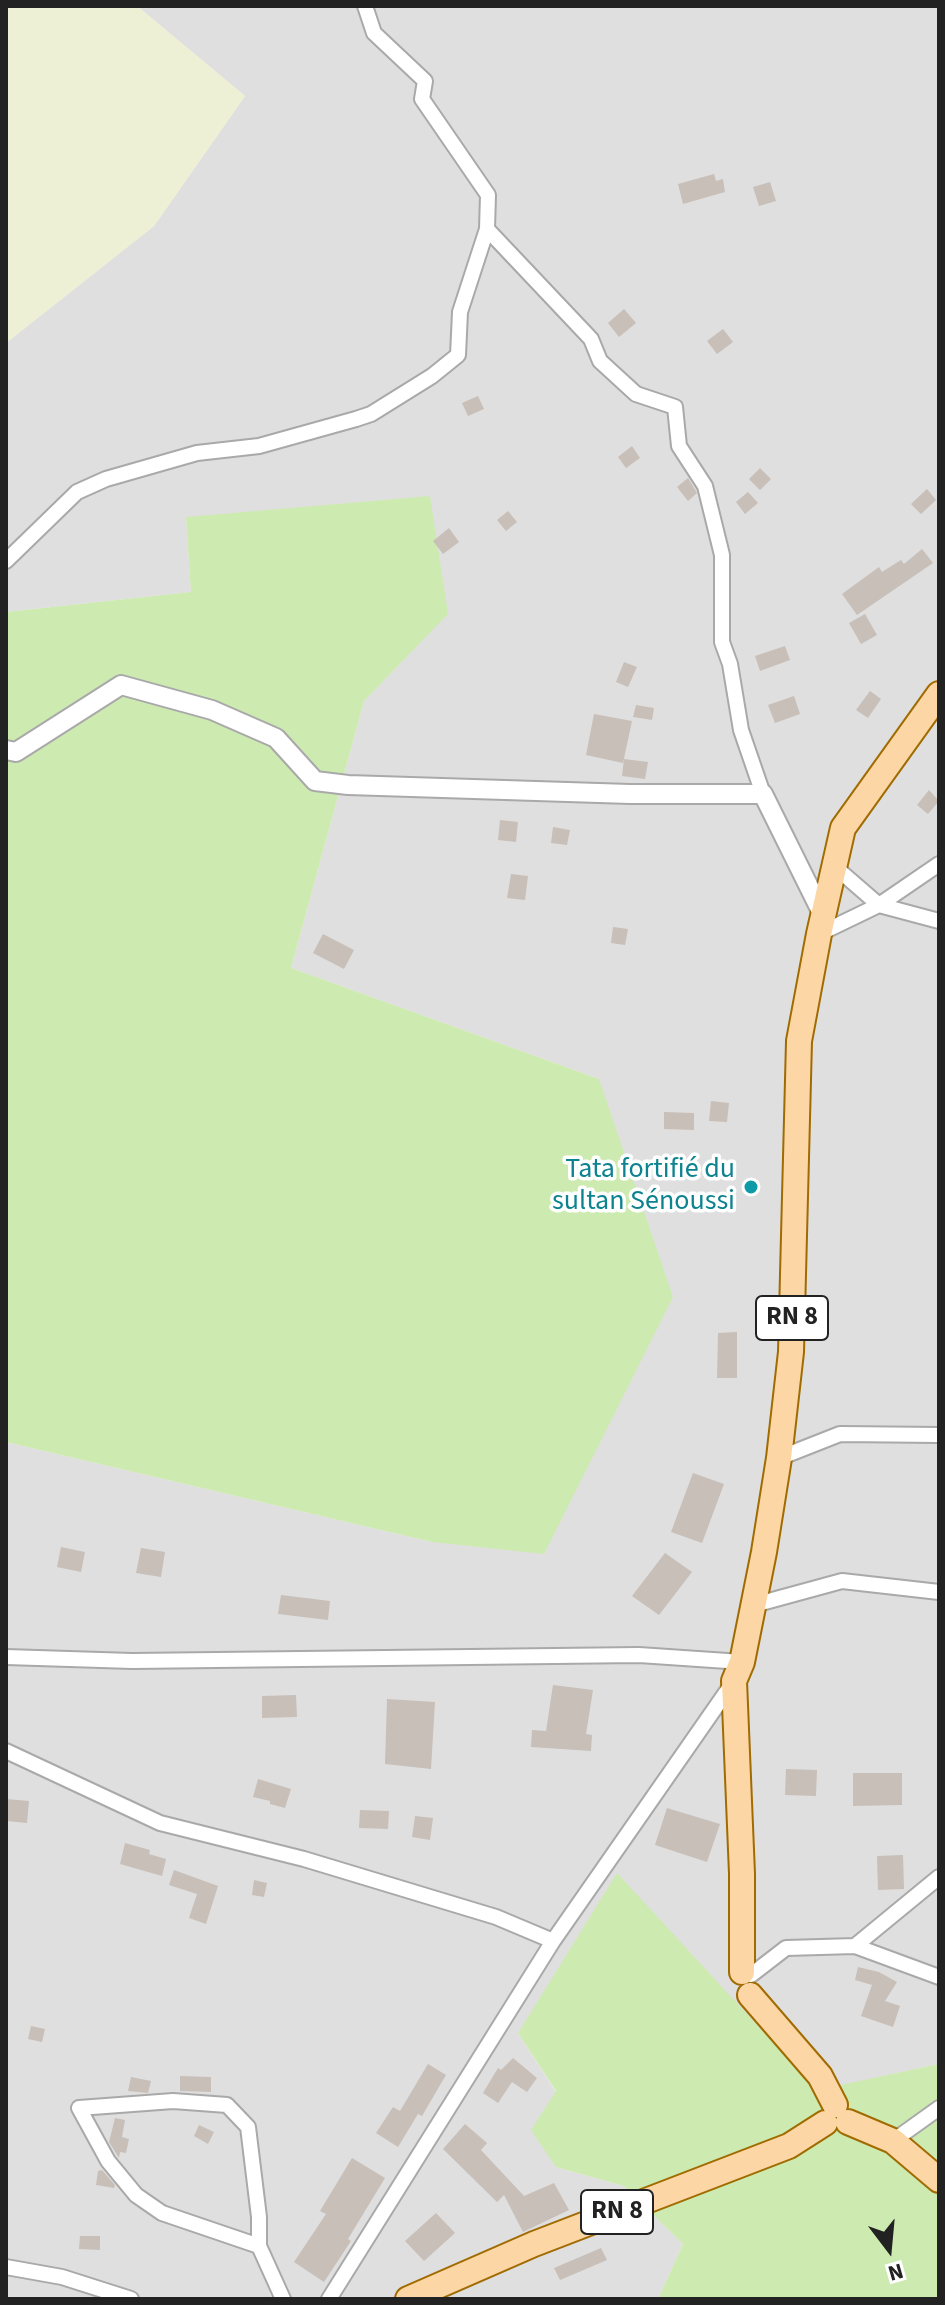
<!DOCTYPE html>
<html>
<head>
<meta charset="utf-8">
<style>
  body { margin:0 }
  #map { position:relative; width:945px; height:2305px; overflow:hidden; background:#f2efe9; font-family:"Source Sans 3",sans-serif }
  canvas { display:block }
  .frame { position:absolute; inset:0; border:8px solid #222; pointer-events:none }
  .north { position:absolute; left:849px; top:2209px; width:80px; height:80px; -webkit-text-stroke:6px #fff; paint-order:stroke; rotate:164deg; font-size:22px; font-weight:700; line-height:32px; text-align:center; color:#222 }
  .north::after { content:''; display:block; margin:auto; width:28px; height:36px; background:#222; clip-path:polygon(50% 0,100% 100%,50% 72%,0 100%) }
</style>
</head>
<body>
<div id="map">
<canvas width="945" height="2305"></canvas>
<div class="frame"></div>
<div class="north">N</div>
</div>
<script>
const ctx = document.querySelector('canvas').getContext('2d');
ctx.lineJoin = 'round';
function paint(path, color) {
  ctx.fillStyle = color;
  ctx.fill(path, 'evenodd');
}
function toPath(rows) {
  const path = new Path2D();
  for (const r of rows) {
    path.moveTo(r[0], r[1]);
    for (let i = 2; i < r.length; i += 2) path.lineTo(r[i], r[i + 1]);
  }
  return path;
}
function stroke(path, color, width, dash) {
  ctx.strokeStyle = color;
  ctx.lineWidth = width;
  ctx.lineCap = dash ? 'butt' : 'round';
  ctx.setLineDash(dash || []);
  ctx.stroke(path);
}
function label(font, color, halo, rows, align = 'center') {
  ctx.font = font + ' "Source Sans 3",sans-serif';
  ctx.lineWidth = 7;
  ctx.setLineDash([]);
  ctx.textBaseline = 'middle';
  ctx.strokeStyle = halo;
  ctx.fillStyle = color;
  for (const [text, x, y, turn = 0] of rows) {
    ctx.save();
    ctx.translate(x, y);
    ctx.rotate((+turn || 0) * Math.PI / 180);
    ctx.textAlign = isNaN(turn) ? turn : align;
    if (halo) ctx.strokeText(text, 0, 0);
    ctx.fillText(text, 0, 0);
    ctx.restore();
  }
}
const residential = toPath([
  [137,6,939,6,939,2064,817,2091,518,2033,556,2092,556,2167,624,2186,683,2244,658,2299,6,2299,6,1442,432,1542,599,1079,291,968,364,701,448,613,186,517,191,592,6,612,6,343,154,226,245,96]
]);
const farmland = toPath([
  [6,6,137,6,245,96,154,226,6,343]
]);
const grass = toPath([
  [430,496,448,614,364,701,291,968,599,1079,673,1297,544,1554,432,1542,6,1442,6,612,191,592,186,517],
  [617,1873,817,2090,939,2064,939,2299,658,2299,683,2244,624,2186,556,2167,531,2130,556,2091,518,2033]
]);
const building = toPath([
  [714,174,716,181,723,179,725,192,683,204,678,184],
  [770,182,776,201,759,206,753,187],
  [624,309,636,323,619,337,608,323],
  [723,329,733,342,717,354,707,341],
  [478,396,484,409,468,416,462,403],
  [632,446,640,458,626,468,618,457],
  [760,468,771,479,760,490,749,479],
  [688,478,697,493,688,501,677,487],
  [927,489,936,500,921,514,911,504],
  [748,492,758,503,745,514,736,502],
  [508,511,517,522,506,531,497,520],
  [449,528,459,542,443,554,433,541],
  [922,549,933,563,857,615,842,594,879,567,882,572,901,560,904,564],
  [865,614,877,635,861,644,849,623],
  [785,646,790,660,760,671,755,656],
  [624,662,637,667,628,687,616,682],
  [870,691,881,699,868,718,856,710],
  [794,696,800,714,775,723,768,705],
  [636,705,654,708,652,720,633,717],
  [594,714,632,721,623,763,586,755],
  [624,759,648,762,645,779,622,776],
  [929,790,939,801,928,814,917,805],
  [500,820,518,822,516,842,498,840],
  [553,827,570,830,567,845,551,843],
  [511,874,528,876,525,900,507,898],
  [613,927,628,929,625,945,611,943],
  [323,934,354,950,344,969,313,953],
  [711,1101,729,1103,727,1122,709,1121],
  [664,1112,694,1113,694,1130,664,1129],
  [737,1332,737,1378,717,1378,718,1333],
  [693,1473,724,1484,702,1543,671,1532],
  [61,1547,85,1552,81,1572,57,1567],
  [141,1548,165,1552,161,1577,136,1573],
  [665,1553,692,1572,659,1615,632,1596],
  [281,1595,330,1601,328,1620,278,1614],
  [553,1685,593,1690,586,1734,592,1735,591,1751,531,1747,532,1730,546,1731],
  [296,1695,297,1717,262,1718,262,1696],
  [387,1699,435,1702,431,1769,385,1764],
  [786,1769,817,1770,816,1796,785,1795],
  [853,1773,902,1773,902,1805,853,1806],
  [258,1779,291,1789,285,1808,270,1804,270,1801,253,1797],
  [6,1799,29,1801,27,1823,6,1821],
  [667,1808,720,1824,707,1862,655,1845],
  [360,1810,389,1811,388,1829,359,1828],
  [415,1816,433,1818,430,1840,412,1837],
  [125,1843,150,1850,149,1854,166,1859,162,1876,120,1864],
  [903,1855,904,1889,878,1890,877,1856],
  [174,1870,218,1886,206,1924,189,1918,197,1894,169,1885],
  [254,1880,267,1883,264,1897,252,1895],
  [858,1967,879,1972,897,1982,885,2001,900,2006,893,2027,861,2016,872,1985,855,1980],
  [31,2026,45,2029,42,2042,28,2039],
  [513,2058,537,2078,527,2092,512,2082,498,2103,483,2093,498,2068,501,2070],
  [428,2064,446,2075,422,2116,418,2114,398,2147,376,2133,393,2107,400,2111],
  [180,2076,211,2077,211,2092,180,2091],
  [131,2077,151,2081,148,2093,128,2091],
  [115,2118,125,2120,122,2137,129,2139,126,2153,120,2152,119,2158,109,2142],
  [465,2124,487,2143,481,2150,524,2196,554,2183,569,2210,523,2232,504,2195,497,2202,443,2149],
  [199,2125,214,2132,208,2144,194,2136],
  [352,2158,385,2178,348,2239,351,2241,324,2282,294,2262,326,2214,320,2211],
  [102,2170,115,2185,114,2188,96,2185,98,2171],
  [436,2213,455,2233,424,2261,405,2241],
  [80,2236,100,2236,100,2250,79,2249],
  [601,2248,607,2260,560,2280,554,2268]
]);
const minor = toPath([
  [365,6,374,33,425,81,422,99,488,195,487,229,591,339,600,361,636,394,675,407,679,446,705,486,722,555,722,642,730,664,741,730,763,794],
  [6,561,77,492,106,479,197,453,259,446,356,419,371,414,432,376,458,355,460,312,487,229],
  [834,866,879,905,939,864],
  [819,934,879,905,939,921],
  [779,1458,840,1434,939,1435],
  [754,1605,842,1581,939,1592],
  [6,1657,132,1661,639,1655,742,1662],
  [6,1751,160,1823,304,1859,496,1917,553,1941],
  [855,1946,939,1877],
  [751,1975,786,1948,855,1946,939,1977],
  [893,2141,939,2108],
  [259,2246,162,2213,136,2195,108,2161,79,2108,173,2101,227,2105,248,2127,259,2217,259,2246,283,2299],
  [6,2267,62,2277,131,2299],
  [329,2299,553,1941,734,1681]
]);
const tertiary = toPath([
  [6,750,16,752,121,685,212,710,276,738,315,781,348,785,630,794,763,794,823,915]
]);
const primary = toPath([
  [742,1972,742,1874,734,1681,742,1662,764,1552,779,1458,791,1352,799,1041,819,934,843,828,939,694],
  [750,1995,820,2076,835,2105],
  [848,2122,893,2141,939,2180],
  [408,2299,534,2244,789,2146,825,2123]
]);
const markers = [
  [751,1187,8,"#0f9aa8"]
];
const shields = [
  [792,1318,72],
  [617,2212,72]
];
const shieldNames = [
  ["RN 8",792,1318],
  ["RN 8",617,2212]
];
const cultureNames = [
  ["Tata fortifié du",735,1171],
  ["sultan Sénoussi",735,1203]
];
paint(residential, '#e0dfdf');
paint(farmland, '#eef0d5');
paint(grass, '#cdebb0');
paint(building, '#c7bfb8');
stroke(minor, '#a9a9a9', 18);
stroke(tertiary, '#a9a9a9', 22);
stroke(primary, '#a06b00', 28);
stroke(minor, '#fff', 14);
stroke(tertiary, '#fff', 18);
stroke(primary, '#fcd6a4', 24);
for (const [x, y, r, color] of markers) {
  const dot = new Path2D();
  dot.arc(x, y, r, 0, 2 * Math.PI);
  ctx.fillStyle = color;
  ctx.fill(dot);
  stroke(dot, '#fff', 3);
}
for (const [x, y, w] of shields) {
  const box = new Path2D();
  box.roundRect(x - w / 2, y - 22, w, 44, 6);
  ctx.fillStyle = '#fff';
  ctx.fill(box);
  stroke(box, '#222', 2);
}
label('bold 26px', '#222', null, shieldNames);
label('28px', '#0d838f', '#fff', cultureNames, 'right');
</script>
</body>
</html>
